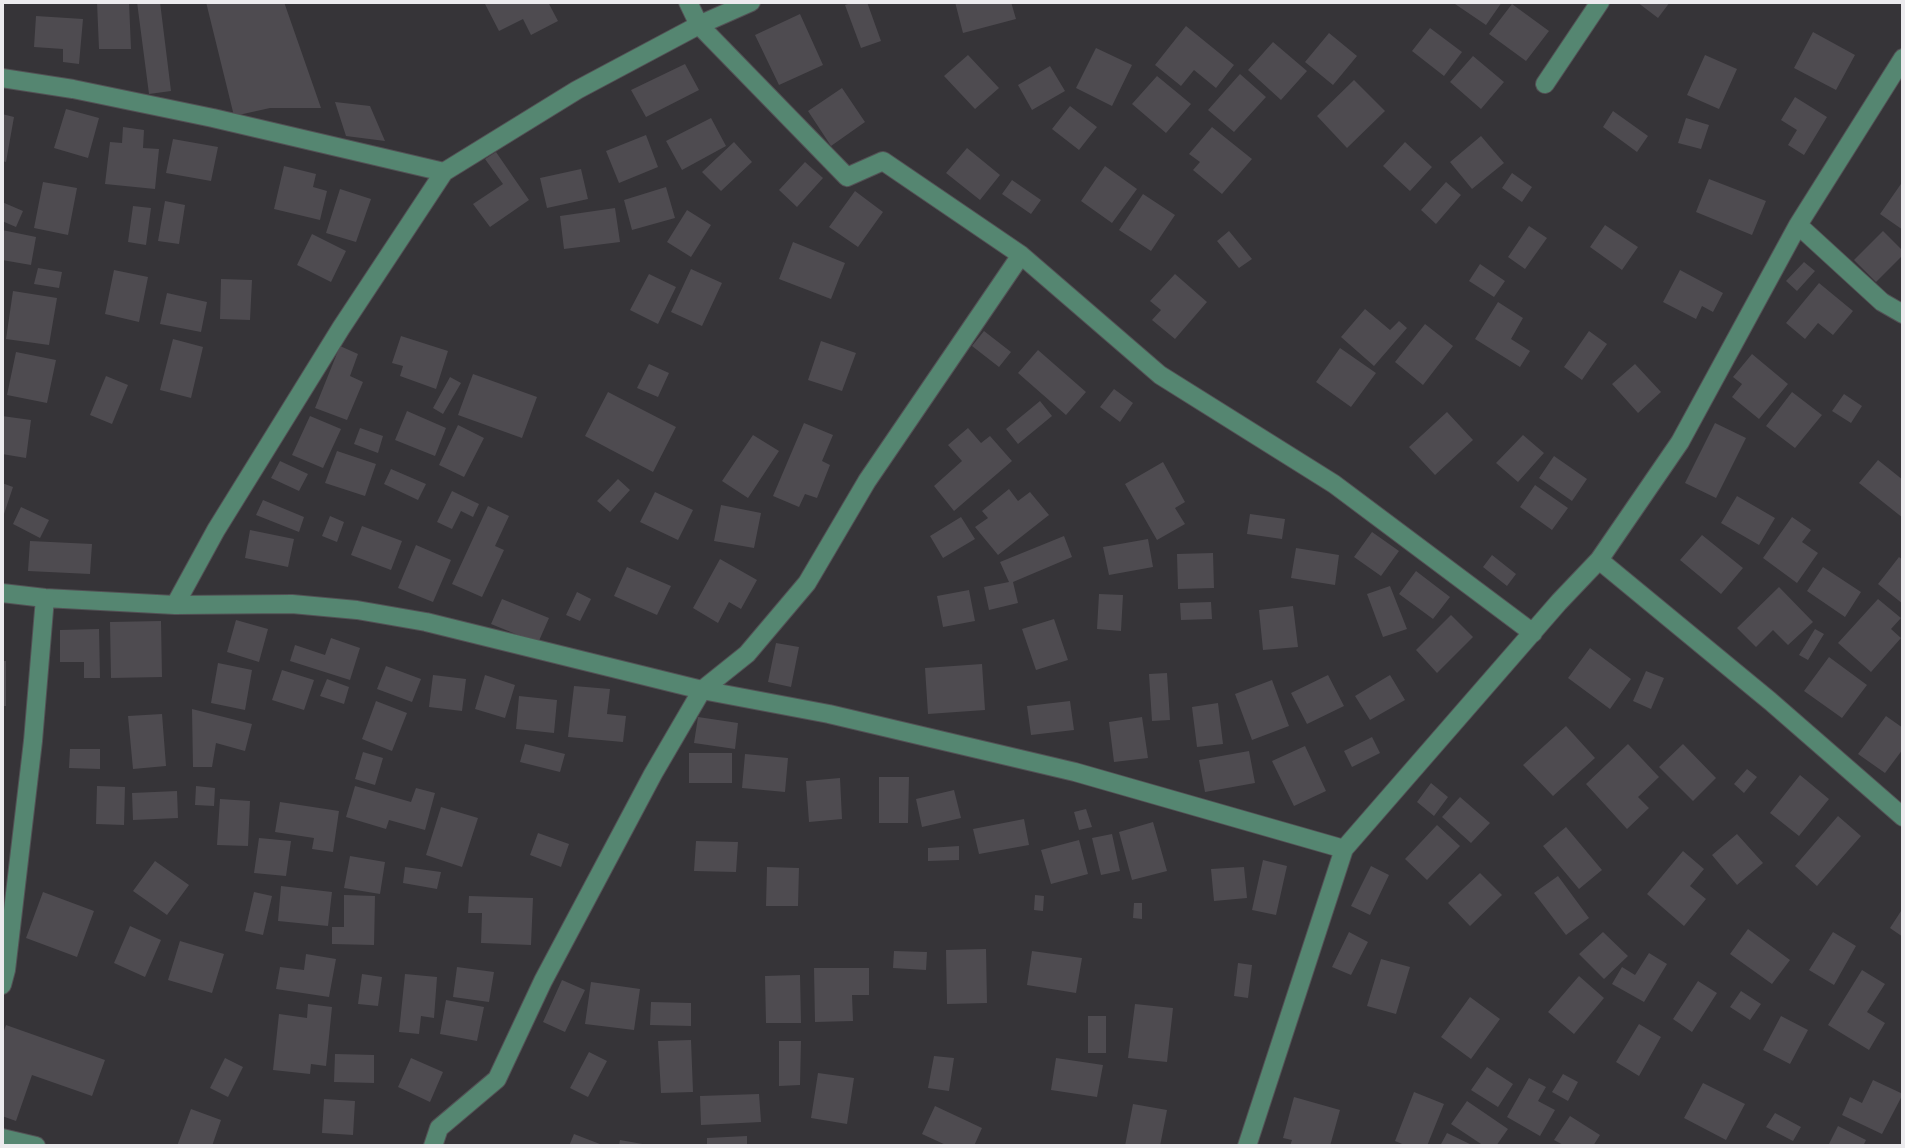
<!DOCTYPE html>
<html>
<head>
<meta charset="utf-8">
<style>
  body { margin:0 }
  #map { position:relative; width:1905px; height:1148px; overflow:hidden; background:#363438; font-family:Commissioner,sans-serif }
  canvas { display:block }
  .frame { position:absolute; inset:0; border:4px solid #ecebee; pointer-events:none }
</style>
</head>
<body>
<div id="map">
<canvas width="1905" height="1148"></canvas>
<div class="frame"></div>
</div>
<script>
const ctx = document.querySelector('canvas').getContext('2d');
ctx.lineJoin = 'round';
function paint(path, color) {
  ctx.fillStyle = color;
  ctx.fill(path, 'evenodd');
}
function toPath(rows) {
  const path = new Path2D();
  for (const r of rows) {
    path.moveTo(r[0], r[1]);
    for (let i = 2; i < r.length; i += 2) path.lineTo(r[i], r[i + 1]);
  }
  return path;
}
function stroke(path, color, width, dash) {
  ctx.strokeStyle = color;
  ctx.lineWidth = width;
  ctx.lineCap = dash ? 'butt' : 'round';
  ctx.setLineDash(dash || []);
  ctx.stroke(path);
}
const building = toPath([
  [97,2,129,2,131,49,99,49],
  [137,2,160,2,171,91,149,94],
  [206,2,284,2,321,108,270,108,234,116],
  [484,2,548,2,558,21,531,35,523,19,499,31],
  [854,2,867,2,881,41,861,48,845,5],
  [955,2,1011,2,1016,19,963,33],
  [1457,2,1502,2,1486,25,1455,4],
  [1637,2,1670,2,1658,18],
  [1512,4,1549,31,1526,61,1489,34],
  [800,14,823,65,779,85,755,35],
  [36,16,83,19,79,64,63,62,63,49,34,47],
  [1186,26,1234,65,1216,88,1194,70,1181,86,1155,65],
  [1430,28,1462,52,1444,76,1412,51],
  [1813,32,1855,55,1836,90,1794,68],
  [1329,33,1357,56,1333,85,1305,62],
  [1273,42,1307,71,1281,100,1248,70],
  [1096,48,1132,65,1112,106,1076,88],
  [968,55,999,88,975,109,944,76],
  [1705,55,1737,69,1719,109,1687,95],
  [1473,56,1504,82,1481,109,1450,82],
  [685,64,699,90,646,117,631,90],
  [1050,66,1065,91,1032,110,1018,85],
  [1240,74,1266,97,1234,132,1208,110],
  [1157,76,1191,104,1166,133,1132,104],
  [1354,80,1385,111,1347,148,1317,116],
  [842,88,865,122,831,146,808,111],
  [1795,97,1827,117,1804,155,1788,145,1797,130,1781,120],
  [335,102,370,106,385,141,346,136],
  [1070,106,1097,127,1079,150,1052,129],
  [66,109,99,118,88,158,54,148],
  [1613,111,1648,136,1637,152,1603,127],
  [2,114,14,117,6,162,2,161],
  [711,118,726,146,682,170,666,141],
  [1686,118,1709,125,1701,149,1678,143],
  [123,127,144,130,143,148,159,149,155,189,105,184,110,142,122,143],
  [1212,127,1252,159,1222,194,1193,170,1200,162,1189,154],
  [646,135,658,167,619,183,606,151],
  [1481,136,1504,163,1472,189,1450,162],
  [173,139,218,147,211,181,166,173],
  [734,142,752,162,721,191,702,172],
  [1405,142,1432,167,1410,191,1383,166],
  [967,148,1000,175,980,200,946,173],
  [496,152,529,200,490,227,473,204,503,184,485,159],
  [805,162,823,178,797,207,779,190],
  [284,166,316,174,313,187,327,191,320,220,274,209],
  [1105,166,1137,189,1112,223,1081,201],
  [581,169,588,199,547,208,540,178],
  [1512,173,1532,187,1522,202,1502,188],
  [1709,179,1766,201,1752,235,1696,212],
  [1012,180,1041,200,1031,214,1002,194],
  [1903,181,1903,230,1880,214],
  [43,182,77,188,68,235,34,228],
  [1446,182,1461,195,1436,224,1421,210],
  [666,187,675,218,632,230,624,200],
  [340,189,371,199,356,242,326,233],
  [855,191,883,212,858,247,829,227],
  [1143,194,1175,215,1151,251,1119,230],
  [165,201,185,205,179,244,158,241],
  [2,202,23,211,16,227,2,221],
  [133,206,151,208,146,245,128,242],
  [615,208,620,242,564,249,560,216],
  [687,210,711,225,691,257,667,242],
  [1605,225,1638,247,1622,270,1590,247],
  [1529,226,1547,238,1525,269,1508,257],
  [2,230,36,237,31,265,2,260],
  [1229,231,1252,259,1239,268,1217,241],
  [1883,231,1903,251,1903,255,1876,282,1854,260],
  [312,234,346,251,331,282,297,265],
  [793,242,845,263,831,299,779,279],
  [1804,262,1815,271,1797,291,1786,281],
  [1480,264,1505,281,1494,297,1469,281],
  [38,268,62,272,59,288,34,284],
  [691,269,722,283,702,326,671,312],
  [114,270,148,277,139,322,105,314],
  [1680,270,1723,293,1713,312,1702,306,1696,319,1663,302],
  [649,274,676,287,658,324,630,310],
  [1175,274,1207,302,1175,339,1152,320,1161,310,1150,301],
  [221,279,252,280,250,320,220,319],
  [1819,283,1853,311,1833,335,1818,323,1805,339,1786,323],
  [13,291,57,298,49,345,6,339],
  [167,293,207,302,201,332,160,324],
  [1498,302,1523,318,1511,339,1530,351,1520,367,1475,339],
  [1365,309,1390,330,1399,321,1407,328,1374,366,1341,337],
  [1425,324,1453,346,1423,385,1395,362],
  [984,331,1011,352,999,367,972,346],
  [1589,331,1607,344,1582,380,1564,367],
  [401,336,448,351,436,389,400,376,403,366,392,363],
  [173,339,203,347,191,398,160,390],
  [821,341,856,353,842,391,808,380],
  [340,346,358,354,350,376,363,382,347,420,315,408],
  [1340,348,1376,373,1351,407,1316,382],
  [1038,350,1086,392,1066,415,1018,373],
  [16,352,56,360,47,403,7,395],
  [1752,354,1788,384,1759,419,1732,397,1742,384,1733,377],
  [649,364,669,373,658,397,637,388],
  [1635,364,1661,392,1638,413,1612,384],
  [473,374,537,397,522,438,458,415],
  [106,376,128,385,112,424,90,415],
  [450,377,461,383,443,414,433,408],
  [1114,389,1133,403,1120,422,1100,407],
  [608,392,676,427,653,472,585,436],
  [1792,392,1822,415,1795,448,1766,426],
  [1844,394,1862,406,1851,423,1832,411],
  [1040,401,1052,416,1018,444,1006,429],
  [407,411,446,428,435,456,395,440],
  [1447,412,1473,440,1435,475,1409,447],
  [2,416,31,420,26,458,2,454],
  [310,416,341,429,323,468,292,455],
  [804,423,833,435,822,461,830,465,817,498,805,494,799,507,773,496],
  [1715,423,1746,438,1716,498,1685,483],
  [458,425,484,438,464,477,439,465],
  [360,428,383,436,378,453,354,444],
  [968,428,981,443,990,436,1012,461,954,511,934,486,962,461,948,445],
  [753,435,779,451,748,498,722,481],
  [1523,435,1544,453,1518,482,1496,463],
  [337,451,376,464,365,496,325,483],
  [1554,456,1587,479,1572,501,1539,478],
  [1878,460,1903,480,1903,518,1859,483],
  [280,461,308,474,299,491,271,478],
  [1163,462,1185,502,1175,508,1185,524,1157,540,1125,484],
  [391,469,426,484,418,500,384,484],
  [618,479,630,490,610,512,597,501],
  [2,483,13,487,2,520],
  [1535,485,1568,508,1552,530,1520,507],
  [1009,489,1018,501,1030,492,1049,515,998,555,975,527,988,518,982,511],
  [452,491,479,504,473,517,461,511,452,529,437,522],
  [655,492,693,510,678,540,640,522],
  [1737,496,1775,518,1759,545,1721,523],
  [263,500,304,517,299,532,256,515],
  [721,505,761,513,754,548,714,541],
  [488,506,509,516,495,546,504,550,482,597,452,584],
  [21,507,49,520,40,538,13,524],
  [1250,514,1285,519,1282,539,1247,534],
  [330,516,344,522,337,542,322,536],
  [961,517,975,539,943,558,930,536],
  [1792,517,1811,530,1802,542,1818,553,1797,583,1763,558],
  [362,526,402,541,391,570,351,555],
  [250,530,294,539,288,567,245,558],
  [1372,532,1399,551,1381,576,1354,557],
  [1702,535,1743,568,1721,594,1680,560],
  [1064,536,1072,557,1013,582,1018,603,989,610,984,587,1009,582,1000,562],
  [1148,539,1153,567,1109,575,1103,547],
  [30,541,92,544,90,574,28,571],
  [416,545,451,560,433,602,398,588],
  [1296,548,1339,555,1335,585,1291,578],
  [1213,553,1214,588,1178,589,1177,554],
  [1492,555,1516,574,1507,586,1483,567],
  [1899,557,1903,560,1903,604,1878,584],
  [720,559,757,580,741,609,729,602,718,623,693,608],
  [627,567,671,586,657,615,614,596],
  [1823,567,1861,592,1845,617,1807,591],
  [1416,571,1450,597,1433,619,1399,594],
  [1390,586,1407,629,1383,637,1367,594],
  [1779,587,1813,622,1788,645,1773,630,1756,647,1737,628],
  [969,590,975,621,943,627,937,596],
  [577,592,591,599,580,621,566,615],
  [1099,594,1123,595,1121,631,1097,629],
  [502,599,549,618,538,643,491,624],
  [1878,599,1901,618,1891,629,1901,638,1871,672,1838,643],
  [1211,602,1212,619,1181,620,1180,603],
  [1293,606,1298,647,1263,650,1259,610],
  [1451,615,1473,637,1437,673,1416,650],
  [1054,619,1068,660,1036,670,1022,629],
  [236,620,268,629,259,662,227,652],
  [161,621,162,677,111,678,110,622],
  [99,629,100,678,84,678,84,662,60,662,60,630],
  [1815,629,1824,634,1808,660,1799,655],
  [331,638,360,648,350,680,290,661,295,645,325,655],
  [776,643,799,647,791,687,768,682],
  [1590,648,1631,679,1610,709,1568,678],
  [1829,657,1867,685,1842,718,1804,691],
  [2,661,6,661,6,706,2,706],
  [218,663,252,670,245,710,211,703],
  [982,664,985,710,928,714,925,668],
  [386,666,421,679,412,702,377,689],
  [282,670,314,680,304,710,272,700],
  [1646,671,1664,678,1651,709,1633,701],
  [1167,673,1170,720,1152,721,1149,674],
  [433,675,466,679,462,711,429,707],
  [485,675,515,685,505,718,475,709],
  [1328,675,1344,706,1307,724,1291,693],
  [1390,675,1405,700,1370,720,1355,696],
  [327,679,349,687,344,704,320,696],
  [1272,680,1289,726,1252,740,1235,694],
  [574,686,610,689,607,714,626,716,623,742,568,737],
  [519,696,557,700,554,733,516,729],
  [376,701,407,713,392,751,362,739],
  [1070,701,1074,730,1031,735,1027,706],
  [1218,703,1223,744,1197,747,1192,707],
  [192,709,252,724,245,751,216,743,212,767,193,767],
  [162,714,166,766,133,769,128,716],
  [1886,716,1903,728,1903,749,1885,773,1858,754],
  [698,717,738,723,735,749,694,743],
  [1142,717,1148,758,1114,762,1109,722],
  [1566,726,1595,758,1553,796,1523,765],
  [1372,737,1380,753,1352,767,1344,751],
  [525,744,565,754,560,772,520,762],
  [1628,744,1659,777,1638,797,1649,808,1627,829,1586,784],
  [1683,744,1716,778,1693,801,1659,767],
  [1305,746,1326,791,1294,806,1272,761],
  [70,749,100,749,100,769,69,768],
  [1249,751,1255,783,1205,792,1199,760],
  [363,752,383,758,375,785,355,779],
  [689,753,732,753,732,783,689,783],
  [745,754,788,758,785,792,742,788],
  [1747,769,1757,777,1744,793,1734,784],
  [1800,775,1829,799,1799,836,1770,813],
  [879,777,909,777,908,823,879,823],
  [840,778,842,819,809,822,806,781],
  [1431,783,1448,797,1434,816,1417,802],
  [97,786,125,787,124,825,96,824],
  [196,786,215,788,214,806,195,805],
  [355,786,411,802,416,788,435,793,425,830,389,820,386,829,346,817],
  [954,790,961,818,922,827,916,799],
  [177,791,178,818,133,820,132,793],
  [1460,797,1490,823,1471,843,1442,817],
  [220,799,250,801,248,846,217,845],
  [280,802,339,811,333,852,312,849,314,838,275,832],
  [441,807,478,818,462,867,426,855],
  [1086,809,1092,827,1079,830,1074,812],
  [1838,816,1861,836,1817,886,1795,866],
  [1024,819,1029,845,979,854,973,829],
  [1153,822,1167,871,1132,880,1119,832],
  [1437,825,1460,846,1427,880,1405,859],
  [1566,827,1602,870,1579,889,1543,846],
  [538,833,569,844,561,867,530,855],
  [1112,834,1120,871,1101,875,1092,838],
  [1737,834,1763,863,1737,885,1712,855],
  [259,838,291,841,286,876,254,873],
  [1079,840,1088,874,1051,884,1041,850],
  [696,841,738,842,736,872,694,871],
  [959,846,959,860,928,861,928,848],
  [1683,851,1704,869,1690,886,1706,899,1684,926,1647,894],
  [350,856,385,862,380,894,344,888],
  [1263,860,1287,866,1276,915,1252,910],
  [155,861,189,885,167,915,133,891],
  [1371,866,1389,875,1370,915,1351,906],
  [405,867,441,872,437,889,403,883],
  [767,867,799,868,798,906,766,906],
  [1244,867,1247,898,1214,901,1211,869],
  [1480,873,1502,895,1470,926,1448,903],
  [1558,876,1589,918,1566,935,1534,893],
  [281,886,332,892,328,926,278,921],
  [43,892,94,911,77,957,26,938],
  [254,892,272,896,263,935,245,931],
  [344,895,375,896,374,945,332,944,332,927,344,927],
  [1035,895,1044,896,1043,911,1034,910],
  [469,896,533,898,531,945,481,943,482,913,468,913],
  [1134,903,1142,903,1142,919,1133,918],
  [1903,908,1903,937,1890,928],
  [130,926,161,940,145,977,114,963],
  [1748,929,1790,960,1772,984,1730,954],
  [1349,932,1368,942,1351,975,1332,967],
  [1603,932,1628,956,1604,979,1579,954],
  [1833,932,1856,946,1834,985,1809,970],
  [180,941,224,954,212,993,168,980],
  [986,949,987,1003,947,1004,946,950],
  [894,951,927,952,926,970,893,968],
  [1032,951,1082,958,1076,993,1027,985],
  [1649,953,1667,964,1644,1002,1612,984,1622,967,1635,975],
  [306,954,336,959,329,997,276,989,280,967,304,970],
  [1381,959,1410,967,1396,1014,1367,1006],
  [1238,963,1252,965,1248,998,1234,996],
  [457,967,494,972,489,1002,453,997],
  [814,968,869,968,869,995,852,995,853,1021,815,1022],
  [1862,970,1885,984,1867,1012,1885,1023,1869,1050,1828,1025],
  [362,974,382,977,378,1006,358,1004],
  [405,974,437,977,434,1018,421,1016,419,1034,399,1032],
  [800,975,801,1023,766,1023,765,976],
  [1579,976,1604,998,1574,1034,1548,1012],
  [562,980,585,990,565,1032,543,1022],
  [1698,981,1717,993,1692,1032,1673,1019],
  [591,982,640,989,634,1030,585,1024],
  [1741,991,1761,1004,1750,1020,1730,1007],
  [1470,997,1500,1019,1471,1059,1441,1037],
  [446,1000,484,1007,477,1041,440,1034],
  [651,1002,691,1003,691,1026,650,1025],
  [308,1004,332,1007,326,1066,311,1064,310,1074,273,1070,279,1014,307,1018],
  [1135,1004,1173,1008,1167,1062,1128,1058],
  [1088,1016,1106,1016,1106,1053,1088,1053],
  [1781,1016,1808,1030,1790,1064,1763,1050],
  [1639,1024,1661,1037,1639,1076,1616,1062],
  [6,1025,105,1060,92,1096,32,1075,16,1121,2,1116,2,1036],
  [691,1040,693,1092,661,1093,658,1041],
  [779,1041,801,1041,800,1085,779,1086],
  [589,1052,607,1061,588,1097,570,1088],
  [335,1054,374,1055,374,1083,334,1082],
  [934,1056,954,1058,949,1091,928,1088],
  [225,1058,243,1067,228,1097,210,1088],
  [411,1058,443,1072,430,1102,398,1087],
  [1056,1058,1103,1065,1097,1097,1051,1090],
  [1487,1067,1513,1084,1498,1107,1471,1090],
  [818,1073,854,1078,847,1124,811,1118],
  [1563,1074,1578,1082,1568,1101,1552,1092],
  [1529,1078,1546,1087,1538,1101,1555,1110,1540,1136,1507,1117],
  [1873,1080,1903,1094,1882,1134,1842,1115,1850,1097,1862,1103],
  [1703,1083,1745,1104,1726,1140,1684,1118],
  [1414,1092,1444,1104,1427,1146,1407,1146,1395,1141],
  [759,1094,761,1122,701,1125,700,1096],
  [1294,1097,1340,1110,1330,1146,1290,1146,1292,1140,1283,1138],
  [324,1099,355,1101,353,1135,322,1133],
  [1467,1101,1508,1129,1496,1146,1484,1146,1451,1124],
  [1133,1104,1167,1110,1160,1146,1125,1146],
  [935,1106,982,1128,974,1146,948,1146,922,1134],
  [191,1109,221,1120,212,1146,177,1146],
  [1775,1113,1801,1127,1793,1141,1766,1127],
  [1570,1116,1600,1135,1593,1146,1565,1146,1554,1140],
  [1838,1126,1866,1140,1863,1146,1828,1146],
  [1447,1133,1474,1146,1440,1146],
  [574,1134,605,1146,569,1146],
  [747,1136,747,1146,707,1146,707,1138],
  [620,1140,648,1145,648,1146,619,1146]
]);
const minor = toPath([
  [688,2,699,25,847,177,883,161,1021,255,1160,375,1334,484,1533,633],
  [2,78,73,89,213,118,444,172,577,90,699,25,751,2],
  [1545,84,1600,2],
  [1798,225,1882,302,1903,314],
  [1599,560,1770,701,1903,817],
  [2,593,45,598,175,605,292,604,357,610,426,622,702,690,829,714,1075,772,1344,849],
  [175,605,216,530,341,328,444,172],
  [2,985,6,970,33,741,45,598],
  [2,1138,36,1146],
  [433,1146,439,1128,497,1079,543,981,653,774,702,690,747,654,807,583,867,481,1021,255],
  [1247,1146,1344,849,1559,602,1599,560,1680,442,1798,225,1903,58]
]);
paint(building, '#4e4b50');
stroke(minor, '#535155', 20);
stroke(minor, '#558671', 18);
</script>
</body>
</html>
